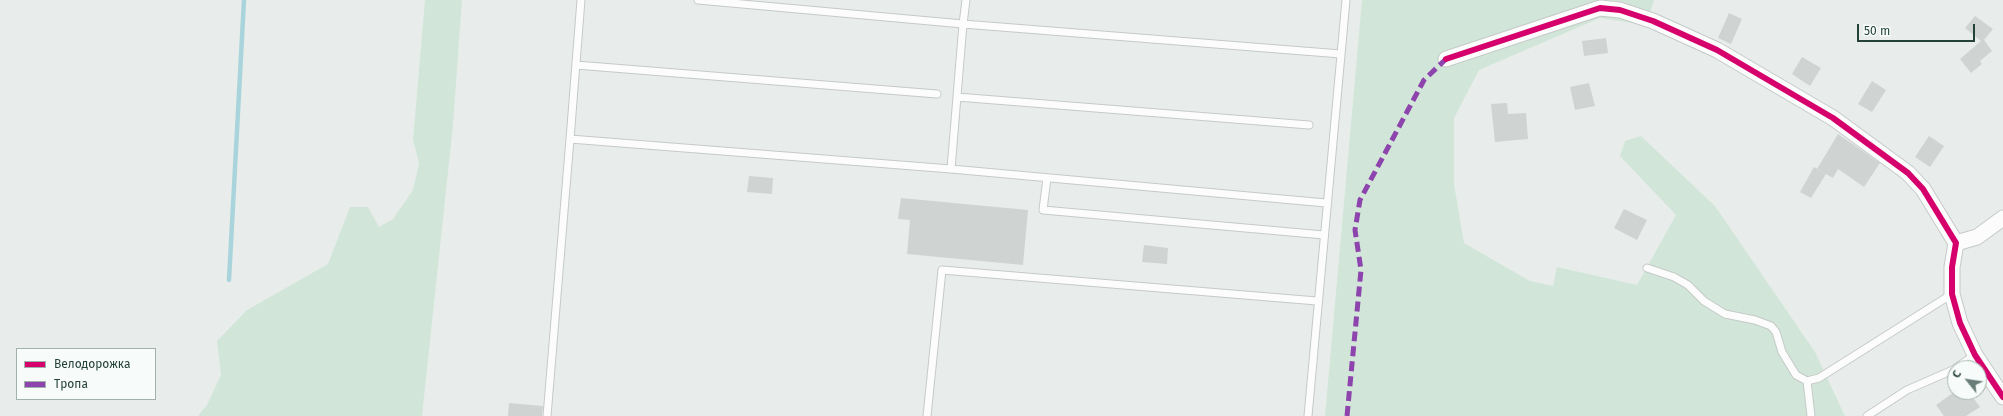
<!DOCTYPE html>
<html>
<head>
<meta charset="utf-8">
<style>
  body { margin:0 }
  #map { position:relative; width:2003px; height:416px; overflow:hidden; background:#e8edeb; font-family:"Fira Sans",sans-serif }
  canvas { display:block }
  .legend { position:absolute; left:16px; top:348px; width:140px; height:52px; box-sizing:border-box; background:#f7fbf9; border:1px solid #a3b1ad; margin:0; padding:5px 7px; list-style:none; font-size:12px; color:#24423a }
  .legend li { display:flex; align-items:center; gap:8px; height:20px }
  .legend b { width:20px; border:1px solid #a3b1ad }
  .north { position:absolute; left:1947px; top:360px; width:40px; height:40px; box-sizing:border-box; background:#f7fbf9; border:1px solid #a3b1ad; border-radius:50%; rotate:300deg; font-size:11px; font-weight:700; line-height:16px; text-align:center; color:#24423a }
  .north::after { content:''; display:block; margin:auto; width:14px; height:18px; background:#697e78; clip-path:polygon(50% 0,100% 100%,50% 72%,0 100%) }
  .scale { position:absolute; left:1857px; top:24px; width:118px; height:18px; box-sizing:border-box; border:2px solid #24423a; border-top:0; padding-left:5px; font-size:12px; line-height:14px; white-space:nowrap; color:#24423a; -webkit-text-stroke:3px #f7fbf9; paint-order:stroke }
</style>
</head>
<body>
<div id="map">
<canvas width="2003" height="416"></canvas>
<ul class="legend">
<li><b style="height:5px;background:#d6006c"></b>Велодорожка</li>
<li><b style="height:5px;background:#8e44ad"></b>Тропа</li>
</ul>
<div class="north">С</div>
<div class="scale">50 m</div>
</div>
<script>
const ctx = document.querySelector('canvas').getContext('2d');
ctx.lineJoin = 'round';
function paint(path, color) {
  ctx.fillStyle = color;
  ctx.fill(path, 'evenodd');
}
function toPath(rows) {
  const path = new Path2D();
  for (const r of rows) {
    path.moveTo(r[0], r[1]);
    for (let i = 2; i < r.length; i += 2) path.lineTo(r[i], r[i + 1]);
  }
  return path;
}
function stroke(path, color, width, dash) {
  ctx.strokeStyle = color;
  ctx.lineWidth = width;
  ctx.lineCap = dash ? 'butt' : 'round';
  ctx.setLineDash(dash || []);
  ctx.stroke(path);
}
const green = toPath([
  [425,0,462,0,453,125,422,416,198,416,207,405,221,375,217,341,247,310,328,264,350,207,368,207,379,227,393,219,413,190,419,163,413,140],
  [1362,0,1654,0,1646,25,1600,18,1479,70,1454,118,1454,184,1464,243,1530,281,1553,286,1557,267,1637,285,1676,215,1620,156,1625,141,1641,136,1715,206,1815,352,1845,416,1325,416]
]);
const stream = toPath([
  [229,280,244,0]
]);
const building = toPath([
  [1729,13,1742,19,1731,44,1718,38],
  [1975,16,1993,29,1984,40,1992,51,1980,61,1982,64,1971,73,1960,59,1981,41,1965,28],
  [1606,38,1608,53,1584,56,1582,41],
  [1802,57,1821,68,1810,86,1792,74],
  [1872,81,1886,90,1872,112,1858,104],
  [1589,83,1595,106,1575,110,1570,87],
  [1507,103,1508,114,1526,113,1528,139,1495,142,1491,104],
  [1838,134,1880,163,1864,187,1838,169,1833,178,1817,169],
  [1929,136,1944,146,1930,167,1915,157],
  [1814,167,1826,174,1811,198,1800,192],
  [749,176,773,178,772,194,747,192],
  [901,198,1028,210,1023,265,907,254,910,220,898,219],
  [1624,209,1647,220,1637,240,1614,228],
  [1144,245,1168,248,1167,264,1142,262],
  [1954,392,1969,392,1980,407,1966,416,1944,416,1936,405],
  [509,403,543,406,542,416,508,416]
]);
const service = toPath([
  [581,0,570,139,951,169,963,24,1341,54],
  [698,0,963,24,966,0],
  [576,65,937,94],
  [957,97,1309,125],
  [951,169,1326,203],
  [1047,178,1043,210,1324,235],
  [1647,268,1674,277,1688,285,1704,301,1725,314,1755,320,1771,326,1776,332,1782,352,1796,375,1807,381,1819,378,1952,294],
  [1956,368,1975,355],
  [1807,381,1811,416],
  [547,416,570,139],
  [927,416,942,270,1317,301],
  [1308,416,1346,0],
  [1867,416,1907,390,1955,369]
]);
const minor = toPath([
  [1446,59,1600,8,1620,10,1653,21,1717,50,1833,118,1908,173,1923,189,1956,243,1952,267,1952,294,1960,323,1975,355,2003,397],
  [1956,243,1977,237,2003,218]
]);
const quiet = toPath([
  [1347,416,1361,270,1355,230,1360,200,1424,80,1446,59]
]);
const cycleway = toPath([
  [1446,59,1600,8,1620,10,1653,21,1717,50,1833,118,1908,173,1923,189,1956,243,1952,267,1952,294,1960,323,1975,355,2003,397]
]);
paint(green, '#d1e6d8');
stroke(stream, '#a9d4db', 4.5);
paint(building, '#cfd4d2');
stroke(service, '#c5cac8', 9);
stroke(minor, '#c5cac8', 17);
stroke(service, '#fcfcfc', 7);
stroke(minor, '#fcfcfc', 15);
stroke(quiet, '#8e44ad', 5, [10, 5]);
stroke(cycleway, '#d6006c', 6);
</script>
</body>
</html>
